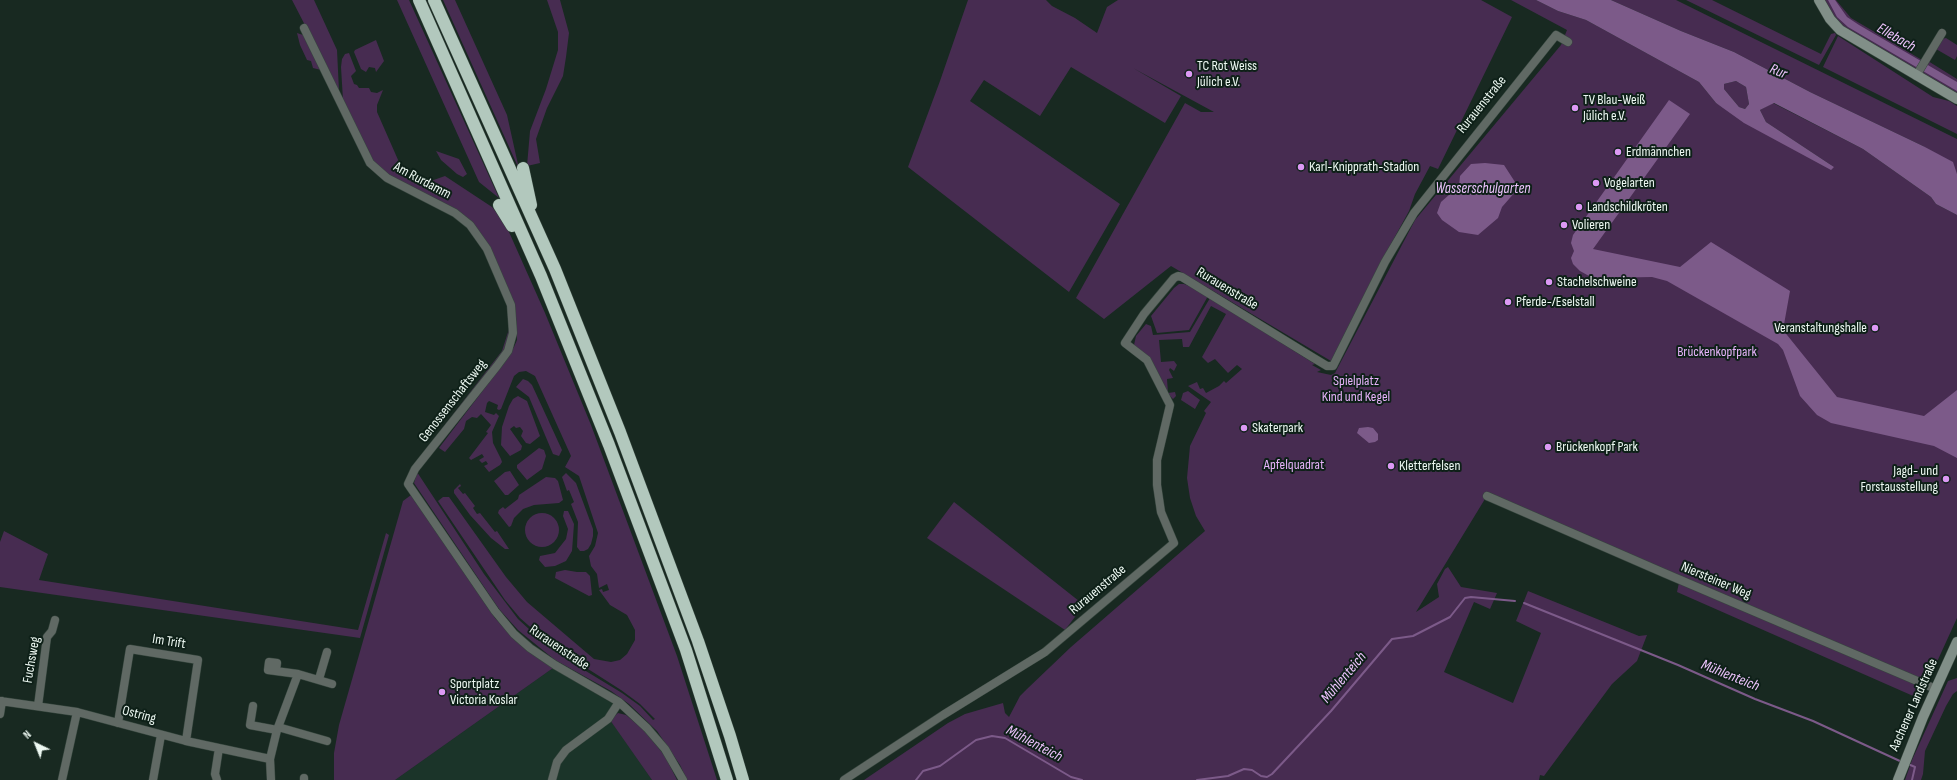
<!DOCTYPE html>
<html>
<head>
<meta charset="utf-8">
<style>
  body { margin:0 }
  #map { position:relative; width:1957px; height:780px; overflow:hidden; background:#182921; font-family:"Sofia Sans Condensed",sans-serif }
  canvas { display:block }
  .north { position:absolute; left:16px; top:724px; width:40px; height:40px; -webkit-text-stroke:3px #0e2018; paint-order:stroke; rotate:317deg; font-size:11px; font-weight:700; line-height:16px; text-align:center; color:#edf8f2 }
  .north::after { content:''; display:block; margin:auto; width:14px; height:18px; background:#edf8f2; clip-path:polygon(50% 0,100% 100%,50% 72%,0 100%) }
</style>
</head>
<body>
<div id="map">
<canvas width="1957" height="780"></canvas>
<div class="north">N</div>
</div>
<script>
const ctx = document.querySelector('canvas').getContext('2d');
ctx.lineJoin = 'round';
function paint(path, color) {
  ctx.fillStyle = color;
  ctx.fill(path, 'evenodd');
}
function toPath(rows) {
  const path = new Path2D();
  for (const r of rows) {
    if (r.length === 3) {
      path.moveTo(r[0] + r[2], r[1]);
      path.arc(r[0], r[1], r[2], 0, 2 * Math.PI);
      continue;
    }
    path.moveTo(r[0], r[1]);
    for (let i = 2; i < r.length; i += 2) path.lineTo(r[i], r[i + 1]);
  }
  return path;
}
function stroke(path, color, width, dash) {
  ctx.strokeStyle = color;
  ctx.lineWidth = width;
  ctx.lineCap = dash ? 'butt' : 'round';
  ctx.setLineDash(dash || []);
  ctx.stroke(path);
}
function label(font, color, halo, rows, align = 'center') {
  ctx.font = font + ' "Sofia Sans Condensed",sans-serif';
  ctx.lineWidth = 4;
  ctx.setLineDash([]);
  ctx.textBaseline = 'middle';
  ctx.strokeStyle = halo;
  ctx.fillStyle = color;
  for (const [text, x, y, turn = 0] of rows) {
    ctx.save();
    ctx.translate(x, y);
    ctx.rotate((+turn || 0) * Math.PI / 180);
    ctx.textAlign = isNaN(turn) ? turn : align;
    if (halo) ctx.strokeText(text, 0, 0);
    ctx.fillText(text, 0, 0);
    ctx.restore();
  }
}
const built = toPath([
  [553,668,613,704,607,715,652,780,395,780]
]);
const green = toPath([
  [292,0,314,0,337,50,339,91],
  [397,0,409,0,499,198,479,182],
  [443,0,455,0,507,115,519,169],
  [547,0,560,0,569,33,566,57,563,76,547,108,536,139,540,163,527,166,530,131,546,89,558,50,558,32],
  [968,0,1046,0,1052,6,1075,18,1097,33,1107,7,1118,0,1481,0,1512,17,1438,169,1430,166,1415,194,1409,211,1380,264,1331,361,1171,266,1104,319,1076,298,1185,103,1201,112,1214,112,1133,68,1181,96,1165,123,1071,67,1040,116,984,80,970,101,1120,204,1069,292,908,167,940,81],
  [1511,0,1536,0,1558,11,1586,20,1699,82,1716,103,1834,167,1766,122,1760,110,1773,103,1863,149,1931,197,1936,204,1957,215,1957,618,1920,699,1677,592,1680,578,1488,494,1416,612,1439,597,1437,584,1445,569,1448,567,1461,587,1497,593,1490,609,1474,602,1444,672,1513,703,1541,633,1516,621,1528,591,1639,636,1647,635,1637,661,1612,684,1544,776,1540,775,1539,780,864,780,948,723,965,714,1003,703,1005,713,1009,717,1020,696,1027,689,1071,647,1205,531,1196,516,1190,498,1187,478,1190,446,1206,413,1204,411,1211,402,1188,386,1197,382,1200,389,1203,388,1206,393,1219,386,1224,381,1226,383,1242,369,1237,365,1228,373,1215,359,1208,363,1202,357,1226,314,1211,306,1189,347,1183,347,1182,339,1159,340,1161,362,1174,361,1177,365,1174,371,1170,368,1169,370,1173,378,1167,379,1168,393,1175,392,1176,396,1173,399,1169,395,1134,345,1136,336,1146,324,1151,326,1153,335,1190,332,1210,298,1315,364,1312,365,1321,370,1317,372,1331,375,1335,373,1415,220,1561,45,1567,30],
  [1611,0,1676,0,1957,139,1957,174,1923,146,1810,92,1734,52,1681,31],
  [1686,0,1712,0,1821,54,1831,34,1835,33,1836,35,1819,65],
  [1823,0,1836,0,1851,18,1922,60,1916,71,1839,24],
  [297,33,303,35,308,41,367,162,388,181,458,218,469,227,486,250,508,302,511,320,511,329,508,342,501,355,435,442,427,448,502,351,509,329,508,307,489,259,468,228,454,216,388,182,369,166,321,70,313,68,311,61,307,60,300,45],
  [1838,36,1933,97,1949,101,1957,106,1957,134,1823,67],
  [1946,38,1957,45,1957,56,1955,60,1936,49,1942,39],
  [376,40,384,61,376,72,375,68,369,67,366,72,361,69,354,52,355,50],
  [349,53,356,71,351,76,354,84,357,85,359,88,369,88,371,92,377,93,383,90,377,105,377,112,406,178,414,182,428,182,445,176,492,207,505,223,545,313,591,425,677,656,717,780,687,780,680,765,657,731,629,704,611,691,555,660,518,630,499,609,414,483,417,472,484,574,518,619,542,641,571,662,622,693,640,706,653,720,655,719,640,704,621,690,552,646,520,618,505,600,438,501,443,497,449,497,506,577,527,602,594,659,611,662,620,660,627,654,635,640,635,630,627,615,610,605,599,590,602,589,603,592,609,590,607,584,599,588,597,574,591,566,589,556,595,546,598,533,579,476,565,467,571,456,535,376,526,371,519,372,514,376,501,409,499,410,497,409,498,405,489,401,487,403,485,412,494,415,496,413,499,416,492,432,493,443,501,459,502,462,500,465,489,472,484,466,488,464,486,461,482,463,479,460,484,457,482,454,471,460,469,458,488,433,486,432,491,425,481,414,477,418,472,417,466,421,464,429,445,452,439,448,500,368,514,347,517,340,516,318,513,307,477,231,396,181,373,162,343,100,341,67,342,59,345,54],
  [1928,61,1957,79,1957,95,1921,74],
  [1736,81,1746,87,1749,104,1745,109,1739,107,1724,89,1724,84],
  [436,151,459,159,467,174,463,177,457,174,441,160],
  [1179,284,1184,284,1194,288,1208,296,1189,330,1157,333,1151,316,1174,288],
  [523,379,528,381,532,385,562,450,559,456,553,454,529,397,516,387],
  [1188,391,1200,400,1195,409,1181,400,1183,393],
  [518,396,527,401,540,436,530,444,526,443,521,436,523,431,520,427,516,428,514,426,510,429,522,446,521,450,510,456,501,445,502,427,509,406,513,399],
  [539,448,544,450,546,456,542,469,527,480,517,468,517,465],
  [510,471,519,485,508,495,505,495,494,481,505,472],
  [566,473,576,483,593,529,593,536,591,544,588,549,584,551,580,551,577,547,578,522,571,504,574,502,569,490,567,491,562,477],
  [546,477,555,478,558,481,563,500,559,503,534,505,523,509,514,518,511,526,509,527,498,513,499,510,503,507,505,509,518,499,519,495],
  [460,484,461,486,458,488,463,494,465,493,475,506,473,508,477,514,480,513,495,532,497,531,509,549,505,549,491,538,470,515,454,493,454,490],
  [411,495,495,618,516,641,553,668,395,780,334,780,334,753,339,725,403,501],
  [954,502,1084,605,1065,630,927,538],
  [564,511,568,511,574,524,572,551,566,561,555,566,545,567,539,560,540,556,555,553,566,539,568,529,563,516],
  [542,530,17],
  [4,531,48,554,39,580,358,630,386,533,389,535,360,638,0,587,0,542],
  [565,570,577,572,586,572,590,576,592,595,589,596,555,578,556,572],
  [1957,678,1957,691,1953,694,1946,706,1925,751,1923,774,1921,780,1905,780,1912,760,1948,681],
  [618,713,626,715,644,730,665,756,677,780,652,780,610,720]
]);
const water = toPath([
  [1536,0,1611,0,1681,31,1734,52,1810,92,1923,146,1953,162,1957,174,1957,215,1936,204,1931,197,1863,149,1774,103,1760,110,1766,122,1834,167,1831,170,1744,123,1716,103,1699,82,1586,20,1558,11],
  [1736,81,1746,87,1749,104,1745,109,1739,107,1724,89,1724,84],
  [1828,0,1835,0,1847,17,1859,25,1957,82,1957,91,1848,27,1837,17],
  [1669,100,1690,114,1593,249,1680,267,1711,242,1790,291,1783,330,1837,397,1924,416,1957,390,1957,458,1934,446,1831,423,1817,415,1800,396,1783,350,1778,344,1667,281,1652,277,1601,278,1589,276,1580,271,1573,264,1571,258,1574,251,1571,243,1573,235],
  [1485,163,1504,165,1515,182,1516,191,1502,207,1498,218,1478,235,1459,232,1442,220,1437,213,1441,202,1459,186,1460,176,1471,164],
  [1368,427,1373,428,1378,434,1378,440,1375,442,1369,443,1357,433,1359,428]
]);
const stream = toPath([
  [1524,603,1678,665,1755,699,1813,721,1902,762],
  [1908,764,1915,767,1912,780],
  [916,780,923,771,940,766,976,740,992,736,1005,738,1071,777,1082,780],
  [1197,780,1228,776,1244,769,1252,770,1261,776,1267,777,1272,774,1331,711,1392,639,1413,636,1450,617,1465,598,1471,597,1515,601]
]);
const street = toPath([
  [304,28,370,163,387,178,455,213,470,225,487,249,511,305,513,333,508,351,497,366,415,469,408,484,495,611,514,634,530,648,555,665,619,702,647,728,665,749,683,780],
  [1916,76,1942,33],
  [1487,496,1664,573,1936,689],
  [276,670,277,663,269,662,268,670,298,674],
  [319,679,327,652],
  [0,701,77,712,186,741,270,759],
  [38,706,47,637,52,631,55,620],
  [253,706,250,725,277,730],
  [0,714,2,701],
  [118,723,130,649,198,660,186,741],
  [278,727,327,741],
  [62,780,77,712],
  [153,780,161,735],
  [217,780,215,774,219,748],
  [271,780,270,759,277,730,298,674,332,684],
  [304,780,304,778],
  [552,780,557,762,566,750,608,719,619,702],
  [844,780,943,715,1045,652,1174,543,1161,512,1157,485,1157,460,1170,405,1147,360,1125,343,1144,314,1174,278,1178,276,1182,277,1312,357,1327,366,1333,366,1385,262,1414,213,1556,35,1568,42]
]);
const secondary = toPath([
  [1819,0,1830,19,1840,30,1957,99],
  [1898,780,1923,717,1957,642]
]);
const highway = toPath([
  [419,0,541,276,609,445,686,650,727,780],
  [434,0,555,269,620,432,698,641,730,736,743,780],
  [523,168,531,205],
  [499,205,512,226]
]);
const markers = [
  [1189,74,4,"#dc99f4"],
  [1575,108,4,"#dc99f4"],
  [1618,152,4,"#dc99f4"],
  [1301,167,4,"#dc99f4"],
  [1596,183,4,"#dc99f4"],
  [1579,207,4,"#dc99f4"],
  [1564,225,4,"#dc99f4"],
  [1549,282,4,"#dc99f4"],
  [1508,302,4,"#dc99f4"],
  [1875,328,4,"#dc99f4"],
  [1244,428,4,"#dc99f4"],
  [1548,447,4,"#dc99f4"],
  [1391,466,4,"#dc99f4"],
  [1946,479,4,"#dc99f4"],
  [442,692,4,"#dc99f4"]
];
const poiNames = [
  ["TC Rot Weiss",1197,66],
  ["Jülich e.V.",1197,82],
  ["TV Blau-Weiß",1583,100],
  ["Jülich e.V.",1583,116],
  ["Erdmännchen",1626,152],
  ["Karl-Knipprath-Stadion",1309,167],
  ["Vogelarten",1604,183],
  ["Landschildkröten",1587,207],
  ["Volieren",1572,225],
  ["Stachelschweine",1557,282],
  ["Pferde-/Eselstall",1516,302],
  ["Veranstaltungshalle",1867,328,"right"],
  ["Skaterpark",1252,428],
  ["Brückenkopf Park",1556,447],
  ["Kletterfelsen",1399,466],
  ["Jagd- und",1938,471,"right"],
  ["Forstausstellung",1938,487,"right"],
  ["Sportplatz",450,684],
  ["Victoria Koslar",450,700]
];
const streetNames = [
  ["Rurauenstraße",1482,105,-51],
  ["Am Rurdamm",422,181,28],
  ["Rurauenstraße",1227,289,31],
  ["Genossenschaftsweg",453,401,-52],
  ["Niersteiner Weg",1716,581,23],
  ["Rurauenstraße",1098,590,-40],
  ["Im Trift",169,642,9],
  ["Rurauenstraße",559,648,34],
  ["Fuchsweg",32,660,-80],
  ["Aachener Landstraße",1914,705,-66],
  ["Ostring",139,715,15]
];
const parkNames = [
  ["Brückenkopfpark",1717,352],
  ["Spielplatz",1356,381],
  ["Kind und Kegel",1356,397],
  ["Apfelquadrat",1294,465]
];
const waterNames = [
  ["Ellebach",1896,38,30],
  ["Rur",1778,72,22],
  ["Wasserschulgarten",1483,189],
  ["Mühlenteich",1730,676,22],
  ["Mühlenteich",1344,678,-50],
  ["Mühlenteich",1034,744,28]
];
paint(built, '#1b3429');
paint(green, '#472c51');
paint(water, '#7c5a89');
stroke(stream, '#7c5a89', 2);
stroke(street, '#36463e', 9);
stroke(secondary, '#36463e', 11);
stroke(highway, '#36463e', 13);
stroke(street, '#606964', 8);
stroke(secondary, '#818f88', 10);
stroke(highway, '#b2c8bd', 12);
for (const [x, y, r, color] of markers) {
  const dot = new Path2D();
  dot.arc(x, y, r, 0, 2 * Math.PI);
  ctx.fillStyle = color;
  ctx.fill(dot);
  stroke(dot, '#0e2018', 1.5);
}
label('14px', '#edf8f2', '#0e2018', poiNames, 'left');
label('14px', '#edf8f2', '#0e2018', streetNames);
label('14px', '#e7b3fb', '#0e2018', parkNames);
label('italic 15px', '#eec4fe', '#0e2018', waterNames);
</script>
</body>
</html>
